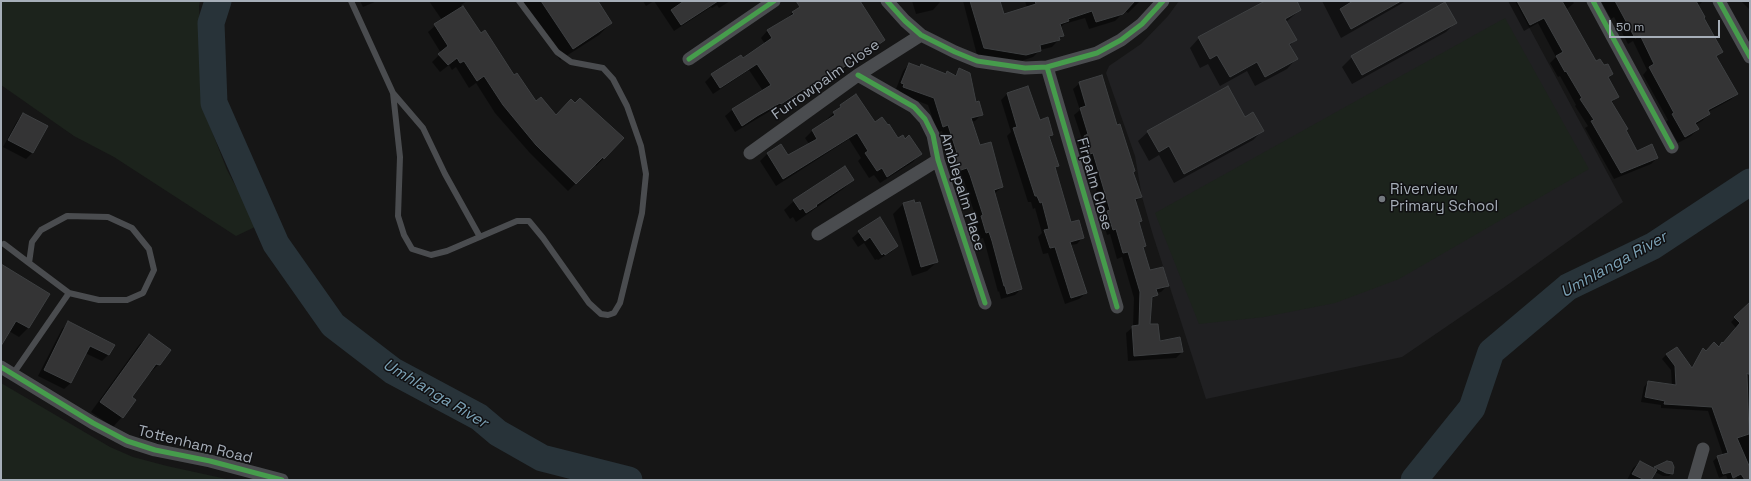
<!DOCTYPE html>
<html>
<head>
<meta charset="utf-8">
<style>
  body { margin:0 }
  #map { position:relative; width:1751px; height:481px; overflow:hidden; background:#161616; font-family:"Space Grotesk",sans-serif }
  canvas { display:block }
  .frame { position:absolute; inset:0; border:2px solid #a6aeb8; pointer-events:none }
  .scale { position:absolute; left:1609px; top:20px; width:111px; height:18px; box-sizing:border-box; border:2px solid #a6aeb8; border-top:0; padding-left:5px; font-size:12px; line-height:14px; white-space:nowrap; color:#a6aeb8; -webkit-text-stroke:3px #101012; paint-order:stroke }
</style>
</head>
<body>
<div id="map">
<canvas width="1751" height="481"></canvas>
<div class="frame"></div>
<div class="scale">50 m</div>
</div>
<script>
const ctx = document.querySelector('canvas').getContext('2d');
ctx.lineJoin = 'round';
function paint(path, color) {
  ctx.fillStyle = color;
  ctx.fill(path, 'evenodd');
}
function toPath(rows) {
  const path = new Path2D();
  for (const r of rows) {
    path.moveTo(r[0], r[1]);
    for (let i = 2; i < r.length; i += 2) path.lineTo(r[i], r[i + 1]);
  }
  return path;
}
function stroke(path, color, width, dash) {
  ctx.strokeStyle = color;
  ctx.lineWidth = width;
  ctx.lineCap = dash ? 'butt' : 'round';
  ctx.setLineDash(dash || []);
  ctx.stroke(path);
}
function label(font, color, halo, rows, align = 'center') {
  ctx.font = font + ' "Space Grotesk",sans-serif';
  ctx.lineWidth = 3;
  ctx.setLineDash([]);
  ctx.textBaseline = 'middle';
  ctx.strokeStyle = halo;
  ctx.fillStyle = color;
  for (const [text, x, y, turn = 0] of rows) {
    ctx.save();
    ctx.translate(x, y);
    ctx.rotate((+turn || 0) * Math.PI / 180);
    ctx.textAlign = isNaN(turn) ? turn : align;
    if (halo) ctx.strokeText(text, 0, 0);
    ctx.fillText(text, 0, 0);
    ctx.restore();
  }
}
const built = toPath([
  [1179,1,1515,1,1623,202,1503,288,1402,357,1206,399,1152,232,1142,197,1135,156,1106,73,1109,66,1141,44,1168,16]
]);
const green = toPath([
  [1,1,200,1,199,6,204,111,227,170,257,226,236,236,114,157,74,136,1,85],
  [1505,18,1589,169,1399,279,1335,303,1264,317,1199,324,1155,213],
  [1,383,110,447,133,457,167,466,231,480,1,480]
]);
const shadow = toPath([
  [360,1,377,1,363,7],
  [429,1,467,1,461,5,480,35,535,103,556,116,575,104,580,99,604,158,596,166,595,164,568,191,529,152,495,113,476,83,469,88,456,67,452,70,449,65,440,72,432,62,441,53,428,32,442,20],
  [521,1,597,1,611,23,599,35,560,60],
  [643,1,730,1,719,8,717,5,712,8,711,7,674,31,654,1,646,6],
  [812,1,859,1,884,40,877,46,845,69,844,68,798,97,797,95,735,132,725,116,732,110,763,91,749,70,713,94,705,82,712,75,741,56,742,59,765,44,761,38,767,31,786,19,793,12],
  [912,1,941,1,933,10,916,14],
  [963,1,999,1,1003,15,1027,8,1025,1,1140,1,1128,13,1125,11,1115,21,1089,29,1085,18,1064,24,1060,28,1063,35,1052,47,1040,50,1033,57,1018,62,977,55],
  [1267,1,1295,1,1300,10,1286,22,1295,40,1289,46,1296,59,1287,69,1255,86,1247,71,1220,86,1208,64,1200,68,1190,48,1199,38],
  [1322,1,1406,1,1341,38],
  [1508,1,1572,1,1574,3,1566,10,1595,63,1603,66,1612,74,1608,78,1618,96,1611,103,1637,152,1657,158,1651,164,1614,179,1585,128,1588,126,1575,106,1576,105,1560,76,1558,77,1550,63,1556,57,1538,23,1524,31],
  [1597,1,1703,1,1698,6,1703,19,1722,52,1716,57,1737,94,1730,100,1708,112,1709,114,1702,121,1695,125,1698,129,1691,136,1678,143,1666,122,1668,120,1643,75,1647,70,1633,41,1628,44,1614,17,1611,19,1601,1,1598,3],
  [1741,1,1750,1,1750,7,1749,9],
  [1455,23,1446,32,1352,84,1342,67,1352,57],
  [909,64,918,68,921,66,945,74,947,73,954,76,960,69,981,115,975,121,971,122,979,146,1002,187,994,194,1021,289,1015,295,1001,299,999,291,998,292,986,247,983,238,980,239,975,223,977,221,964,181,961,174,952,177,947,161,950,158,942,131,937,132,928,105,898,93,899,90,896,89,903,71],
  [1101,76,1116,126,1119,125,1134,171,1132,172,1141,196,1135,202,1140,221,1138,223,1145,246,1142,249,1149,271,1162,268,1167,286,1161,292,1156,293,1156,295,1150,301,1149,326,1157,325,1159,343,1179,339,1182,352,1176,358,1128,361,1126,333,1133,327,1134,298,1122,257,1117,259,1110,234,1107,235,1102,218,1104,216,1087,158,1084,159,1078,142,1082,139,1074,115,1080,110,1073,89,1080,83],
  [1079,85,1081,85,1089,111,1087,111],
  [1007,94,1039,121,1052,135,1048,139,1058,166,1055,169,1071,223,1083,237,1077,244,1071,245,1086,293,1079,299,1065,304,1048,253,1043,254,1038,237,1042,233,1035,208,1033,209,1031,202,1028,202,1007,136,1011,132,1001,100],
  [841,106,874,124,920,154,913,162,880,183,874,175,869,178,858,161,861,158,849,139,776,186,760,161,767,154,781,145,788,157,809,144,805,138,812,131,827,122,826,120],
  [23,114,46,127,32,153,26,159,3,147,17,121],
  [1245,118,1262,131,1253,140,1174,183,1159,155,1149,161,1138,141,1148,132],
  [853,180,843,189,796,222,793,217,790,219,784,210,794,201],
  [913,201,937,262,927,271,912,276,893,214,903,204],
  [859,232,897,246,891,252,878,260,877,259,875,260,864,243,858,247,852,238],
  [1,265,49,294,28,328,19,337,9,331,1,341],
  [1750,307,1750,478,1746,480,1738,480,1736,477,1728,480,1726,475,1719,478,1713,461,1718,457,1723,455,1708,411,1661,408,1661,405,1641,402,1644,387,1648,382,1672,386,1671,370,1662,359,1666,355,1676,348,1691,368,1703,350,1706,352,1718,347,1723,344,1736,328,1731,322,1742,311],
  [69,322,113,345,108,355,102,361,85,353,71,383,64,389,38,376,62,329],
  [149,336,159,364,149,374,148,373,130,397,122,417,113,427,91,412,139,345],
  [1640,462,1654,469,1667,462,1672,473,1669,476,1663,476,1655,472,1650,480,1627,480,1633,468]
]);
const river = toPath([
  [218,1,211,23,214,103,276,244,333,325,393,371,479,417,498,433,542,458,629,480],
  [1414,480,1472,408,1491,352,1568,287,1653,246,1750,182]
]);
const building = toPath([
  [541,1,598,1,612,23,573,49,541,1],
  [684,1,718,1,681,25,671,10,684,1],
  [796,1,860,1,885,40,852,63,852,62,805,91,804,89,781,104,780,103,757,116,742,126,732,109,771,85,757,64,720,88,711,74,741,55,743,58,772,38,767,30,794,14,792,12,800,7,796,1],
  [970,1,1000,1,1004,14,1036,4,1035,1,1135,1,1123,14,1096,22,1092,11,1068,19,1069,21,1060,24,1064,36,1059,37,1060,40,1040,45,1041,51,1026,55,984,48,970,1],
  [1265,1,1297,1,1301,10,1285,19,1297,40,1289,44,1298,59,1265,77,1257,62,1230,77,1217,55,1210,59,1198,37,1265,1],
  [1353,1,1401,1,1351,29,1340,9,1353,1],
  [1517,1,1562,1,1596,61,1600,59,1604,65,1608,64,1613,74,1608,77,1619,97,1611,101,1628,129,1626,130,1637,151,1652,144,1658,158,1621,173,1591,121,1594,120,1580,99,1582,98,1566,71,1565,72,1556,56,1563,52,1544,18,1530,25,1517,1],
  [1615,1,1696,1,1705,17,1704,18,1723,52,1716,56,1738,94,1708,110,1710,114,1695,123,1699,129,1685,137,1672,114,1674,113,1649,67,1654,64,1640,35,1635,38,1615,1],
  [1445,2,1457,23,1362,75,1351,56,1445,2],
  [463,6,481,33,485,30,514,75,517,73,536,101,541,97,556,115,571,99,575,103,580,98,624,138,604,159,603,157,576,184,536,145,503,105,484,76,477,81,464,61,460,63,457,58,448,65,438,54,448,46,434,24,463,6],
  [909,63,920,67,921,64,946,74,947,71,956,76,959,68,970,73,976,102,979,101,983,115,971,118,980,145,991,142,1003,187,994,190,1022,289,1007,294,1005,286,1004,286,992,241,989,232,986,233,981,216,983,215,970,175,967,168,958,171,953,154,957,153,948,125,943,127,934,98,903,87,904,84,901,83,909,63],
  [1102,75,1117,125,1120,124,1135,171,1133,172,1142,197,1135,199,1142,221,1139,222,1146,246,1143,247,1150,270,1163,267,1169,286,1156,289,1158,295,1152,297,1150,324,1158,324,1160,341,1180,337,1183,352,1134,356,1132,326,1139,325,1140,292,1128,252,1123,253,1116,229,1113,230,1107,211,1110,210,1093,153,1090,154,1084,136,1088,134,1080,108,1086,106,1079,82,1102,75],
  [1028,86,1040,120,1048,117,1053,135,1049,136,1059,166,1055,167,1071,222,1079,220,1084,238,1070,242,1087,293,1071,298,1055,247,1050,248,1044,230,1049,229,1042,202,1040,203,1037,196,1035,196,1013,128,1017,127,1007,93,1028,86],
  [1228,86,1245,117,1253,112,1264,131,1184,174,1169,146,1159,152,1147,131,1228,86],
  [856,94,875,122,882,117,888,125,889,124,898,138,903,135,905,139,909,135,922,154,887,177,882,168,877,171,865,153,868,151,857,133,783,179,767,153,781,144,788,155,817,139,812,130,835,115,833,112,841,107,840,105,856,94],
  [23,113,48,126,33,153,8,140,23,113],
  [845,166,854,180,816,205,817,206,806,213,803,208,800,210,793,200,845,166],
  [914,200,915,203,920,202,938,262,921,267,903,203,914,200],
  [880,217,898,246,885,255,884,253,882,255,870,237,865,241,858,231,880,217],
  [1,264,50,294,29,328,16,321,1,346,1,264],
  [1750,302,1750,375,1747,373,1749,434,1737,438,1750,468,1750,480,1745,480,1741,474,1733,478,1731,472,1723,474,1717,456,1728,453,1712,407,1664,404,1665,401,1645,397,1648,381,1676,385,1675,366,1666,354,1677,347,1692,368,1703,348,1706,351,1714,342,1719,347,1722,342,1723,343,1740,323,1734,317,1750,302],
  [68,321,115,345,109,355,90,346,71,383,44,370,68,321],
  [149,334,171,350,160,365,156,364,132,397,136,400,123,418,100,402,149,334],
  [1640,461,1657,470,1651,480,1645,480,1632,474,1640,461],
  [1667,461,1672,462,1674,467,1673,474,1666,473,1654,467,1667,461]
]);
const lane = toPath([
  [351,1,393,93,400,157,398,216,404,235,412,249,431,255,447,251,517,221,529,221,543,238,589,303,601,314,608,315,614,313,620,303,642,213,646,174,641,146,627,106,613,79,603,68,571,62,557,52,519,1],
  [393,93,423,128,445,174,480,237],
  [4,244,29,263,69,293,99,300,127,300,143,293,154,270,149,249,132,228,108,217,67,216,41,230,32,242,29,263],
  [13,374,69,293]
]);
const street = toPath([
  [887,1,905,21,921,35,955,52,977,61,1025,68,1047,67,1097,53,1121,40,1142,24,1163,1],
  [1593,1,1672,147],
  [1719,1,1750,57],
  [689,59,774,1],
  [1047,67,1117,307],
  [858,75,914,107,925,119,933,135,938,160,985,303],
  [750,153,858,75,921,35],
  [818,234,938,160],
  [1,367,93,423,127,441,155,450,210,461,282,480],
  [1694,480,1703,449]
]);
const cycleway = toPath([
  [887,1,905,21,921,35,955,52,977,61,1025,68,1047,67,1097,53,1121,40,1142,24,1163,1],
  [1593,1,1672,147],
  [1719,1,1750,57],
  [689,59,774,1],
  [1047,67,1117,307],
  [858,75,914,107,925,119,933,135,938,160,985,303],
  [1,367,93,423,127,441,155,450,210,461,282,480]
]);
const markers = [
  [1382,199,4,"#74797f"]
];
const streetNames = [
  ["Furrowpalm Close",826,80,-35],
  ["Firpalm Close",1094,184,74],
  ["Amblepalm Place",962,192,73],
  ["Tottenham Road",195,445,14]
];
const poiNames = [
  ["Riverview",1390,190],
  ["Primary School",1390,207]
];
const waterNames = [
  ["Umhlanga River",1614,265,-29],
  ["Umhlanga River",435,394,31]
];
paint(built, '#202022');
paint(green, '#1c231c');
paint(shadow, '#0007');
stroke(river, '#283339', 27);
paint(building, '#343435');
stroke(building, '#3e4042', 1);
stroke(lane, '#4a4c4f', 6);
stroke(street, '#4a4c4f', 13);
stroke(cycleway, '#469c4c', 5);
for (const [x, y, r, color] of markers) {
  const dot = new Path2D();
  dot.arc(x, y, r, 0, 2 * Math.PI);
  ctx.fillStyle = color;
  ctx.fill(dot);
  stroke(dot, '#101012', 1.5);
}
label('15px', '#a6aeb8', '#101012', streetNames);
label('15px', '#a6aeb8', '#101012', poiNames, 'left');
label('italic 16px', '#7ba1b5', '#101012', waterNames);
</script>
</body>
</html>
